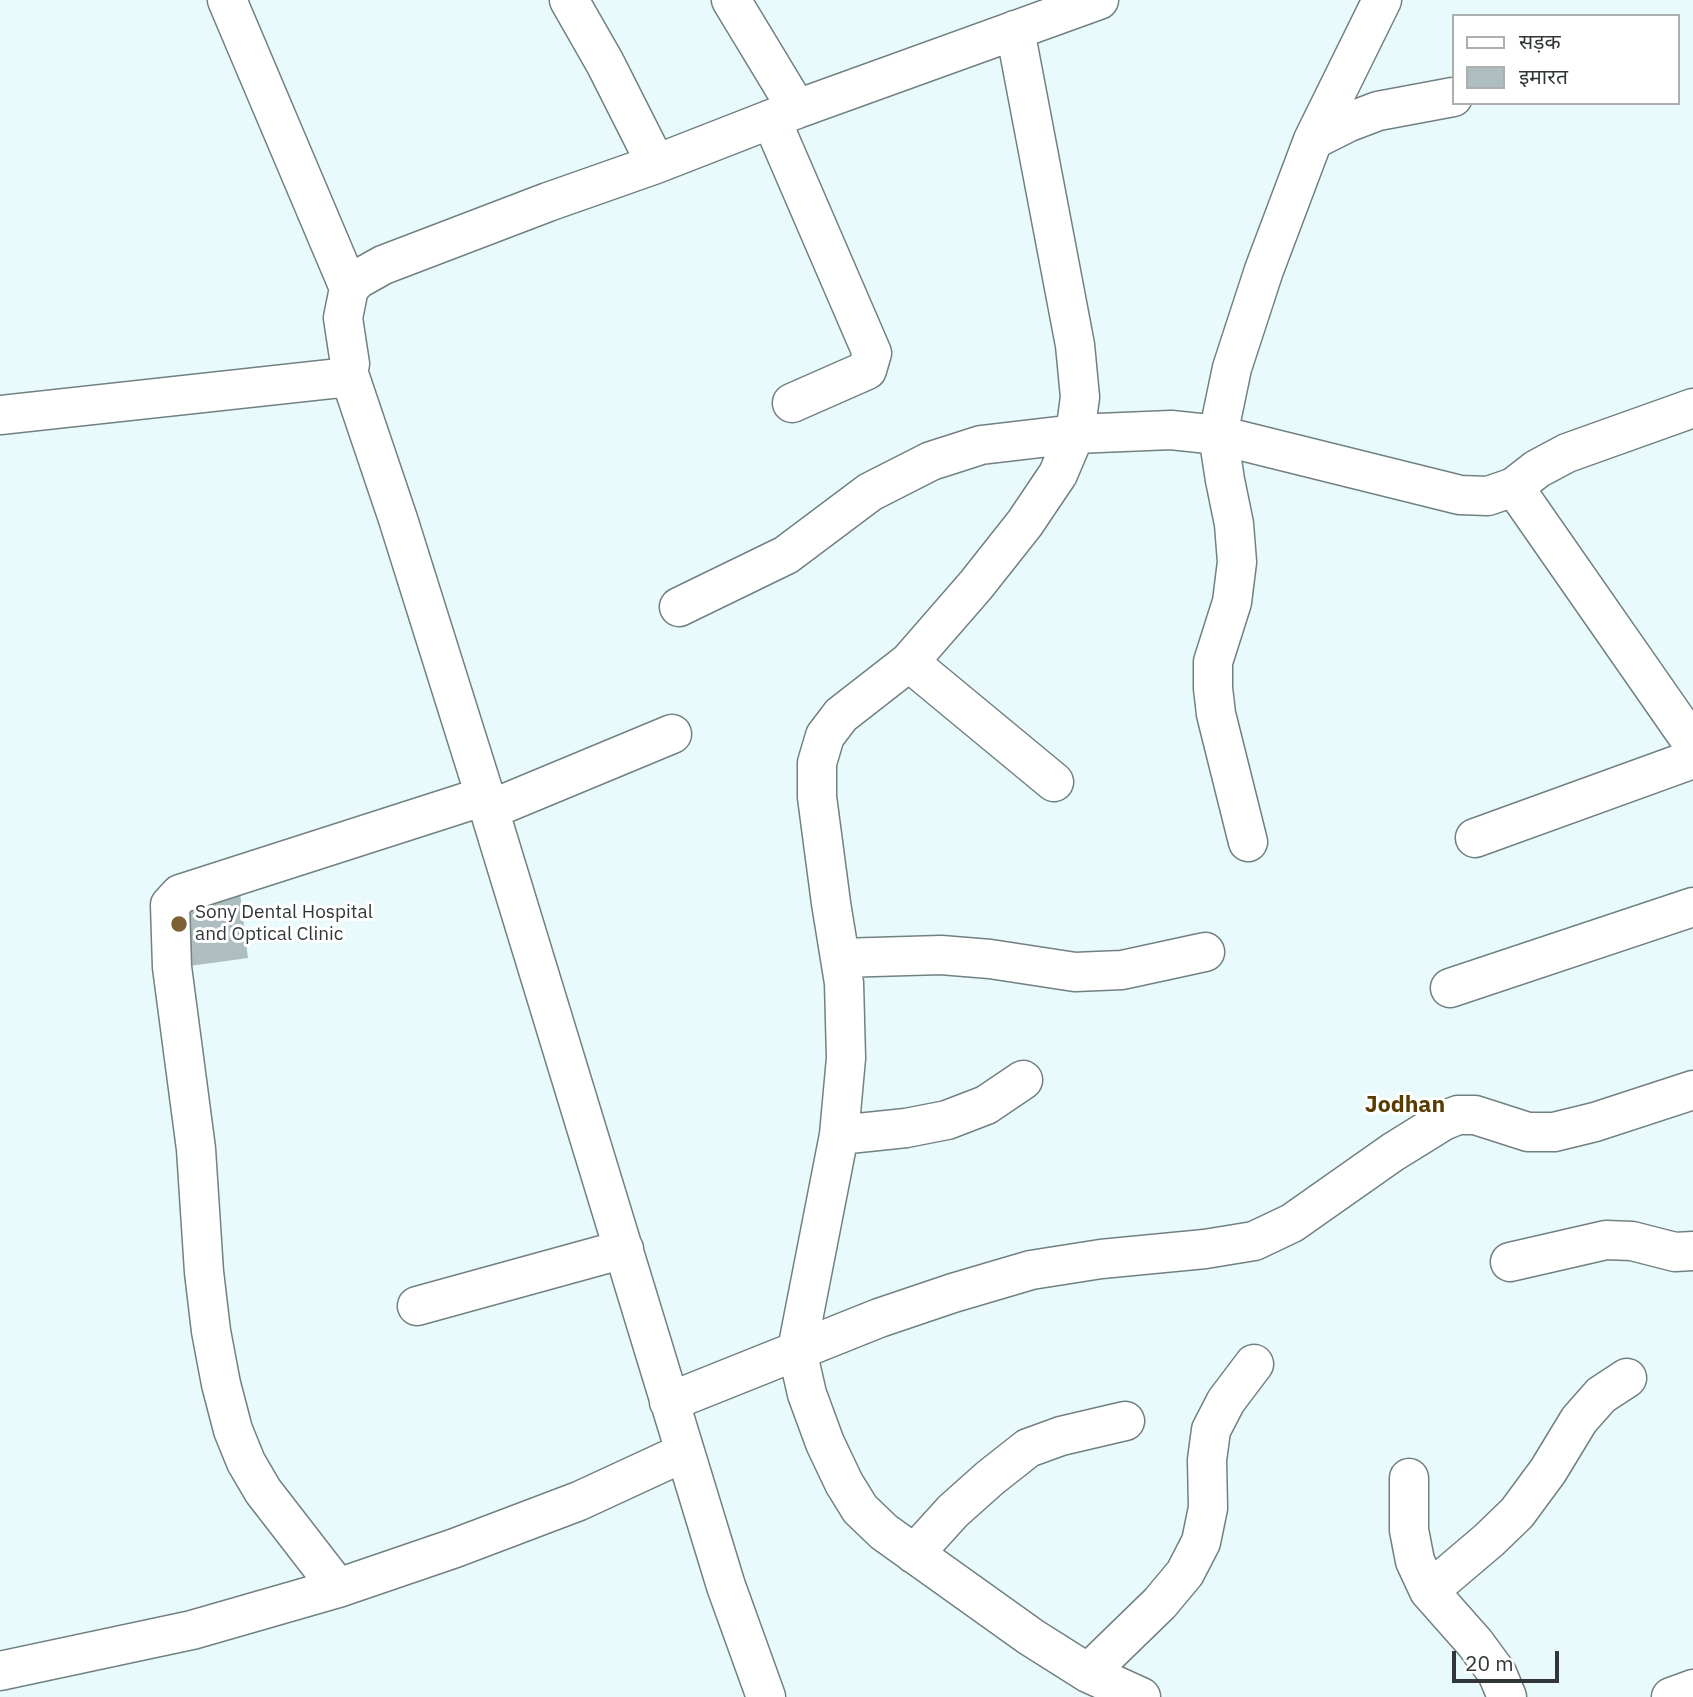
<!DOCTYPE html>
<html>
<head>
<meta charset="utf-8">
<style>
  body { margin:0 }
  #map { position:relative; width:1693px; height:1697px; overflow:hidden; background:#e9fafc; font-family:"IBM Plex Sans","Noto Sans Devanagari",sans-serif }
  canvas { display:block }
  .legend { position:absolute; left:1452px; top:14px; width:228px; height:91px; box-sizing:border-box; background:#fff; border:2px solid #adafaf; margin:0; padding:9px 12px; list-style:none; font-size:21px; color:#313738 }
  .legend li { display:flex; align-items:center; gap:14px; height:35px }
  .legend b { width:35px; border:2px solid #adafaf }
  .scale { position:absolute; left:1452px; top:1651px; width:107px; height:32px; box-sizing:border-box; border:4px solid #313738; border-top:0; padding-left:9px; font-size:21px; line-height:24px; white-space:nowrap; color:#313738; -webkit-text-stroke:5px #fff; paint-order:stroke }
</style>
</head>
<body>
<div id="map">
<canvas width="1693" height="1697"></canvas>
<ul class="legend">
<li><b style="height:9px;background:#fff"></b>सड़क</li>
<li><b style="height:19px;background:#aebec0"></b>इमारत</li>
</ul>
<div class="scale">20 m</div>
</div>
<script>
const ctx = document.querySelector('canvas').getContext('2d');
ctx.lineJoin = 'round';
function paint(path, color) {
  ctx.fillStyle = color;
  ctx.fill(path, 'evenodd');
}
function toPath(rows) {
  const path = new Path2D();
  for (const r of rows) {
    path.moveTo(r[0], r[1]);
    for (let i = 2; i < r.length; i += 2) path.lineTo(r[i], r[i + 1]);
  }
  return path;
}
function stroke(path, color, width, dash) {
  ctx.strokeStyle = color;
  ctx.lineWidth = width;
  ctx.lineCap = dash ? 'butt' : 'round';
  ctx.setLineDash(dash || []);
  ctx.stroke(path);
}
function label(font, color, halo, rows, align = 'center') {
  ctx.font = font + ' "IBM Plex Sans",sans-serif';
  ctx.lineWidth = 6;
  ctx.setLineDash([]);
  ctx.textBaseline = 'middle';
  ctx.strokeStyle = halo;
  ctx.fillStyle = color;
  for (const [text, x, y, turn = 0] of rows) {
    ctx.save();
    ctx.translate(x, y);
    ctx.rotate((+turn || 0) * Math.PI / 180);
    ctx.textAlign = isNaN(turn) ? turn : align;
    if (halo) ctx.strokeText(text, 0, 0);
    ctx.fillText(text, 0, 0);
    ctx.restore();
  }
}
const building = toPath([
  [240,893,248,958,182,967,174,902]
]);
const street = toPath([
  [227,0,349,288],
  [569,0,605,63,656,164],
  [731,0,797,109],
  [1015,30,1075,345,1080,397,1075,434,1058,474,1025,523,976,585,909,662,841,715,825,736,817,763,817,797,831,903,844,983,846,1058,839,1135,797,1350,807,1394,825,1443,844,1483,860,1509,884,1532,1031,1637,1088,1673,1141,1697],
  [771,119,872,353,867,370,792,403],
  [1313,140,1349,122,1378,111,1453,97],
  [348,371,398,519,485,796,726,1586,766,1697],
  [0,415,340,378,344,375,350,364,343,318,349,288,358,279,383,265,548,202,656,164,797,109,1099,0],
  [1514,487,1693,744],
  [679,607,786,555,870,492,931,461,981,445,1075,434,1171,430,1218,435,1460,495,1488,496,1514,487,1537,469,1567,453,1693,408],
  [909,662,1054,782],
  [489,810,672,734],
  [1475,838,1693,759],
  [1248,842,1216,714,1213,688,1213,662,1232,602,1237,562,1234,524,1225,480,1218,435,1232,368,1264,270,1313,140,1382,0],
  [840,958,941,955,990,959,1075,972,1122,970,1205,952],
  [1450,988,1693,907],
  [839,1135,906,1128,947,1120,986,1105,1023,1080],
  [1510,1262,1606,1240,1632,1241,1675,1252,1693,1251],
  [417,1306,624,1249],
  [669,1402,879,1318,953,1293,1031,1270,1101,1259,1205,1249,1254,1241,1292,1223,1393,1152,1443,1121,1458,1115,1475,1115,1528,1132,1554,1132,1595,1122,1693,1090],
  [1409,1478,1409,1530,1415,1561,1429,1591,1475,1643,1497,1673,1507,1697],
  [914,1554,953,1511,990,1478,1028,1448,1061,1436,1125,1421],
  [338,1588,263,1491,246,1462,233,1430,221,1384,211,1331,204,1272,196,1149,172,967,170,905,180,894,485,796],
  [1429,1591,1489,1540,1517,1513,1548,1471,1579,1420,1601,1395,1627,1378],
  [0,1671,192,1630,338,1588,455,1548,579,1501,685,1452],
  [1088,1673,1160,1603,1185,1573,1201,1542,1208,1508,1207,1460,1211,1430,1226,1401,1254,1364],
  [1671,1697,1693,1689]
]);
const markers = [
  [179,924,9,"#7d6134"]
];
const poiNames = [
  ["Sony Dental Hospital",195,913],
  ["and Optical Clinic",195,935]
];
const quarterNames = [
  ["Jodhan",1405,1105]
];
paint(building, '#aebec0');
stroke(street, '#718082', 41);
stroke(street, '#fff', 38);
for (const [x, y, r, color] of markers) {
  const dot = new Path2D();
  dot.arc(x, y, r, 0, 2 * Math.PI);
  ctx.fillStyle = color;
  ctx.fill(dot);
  stroke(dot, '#fff', 2.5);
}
label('19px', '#313738', '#fff', poiNames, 'left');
label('bold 23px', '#583b00', '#fff', quarterNames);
</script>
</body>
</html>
